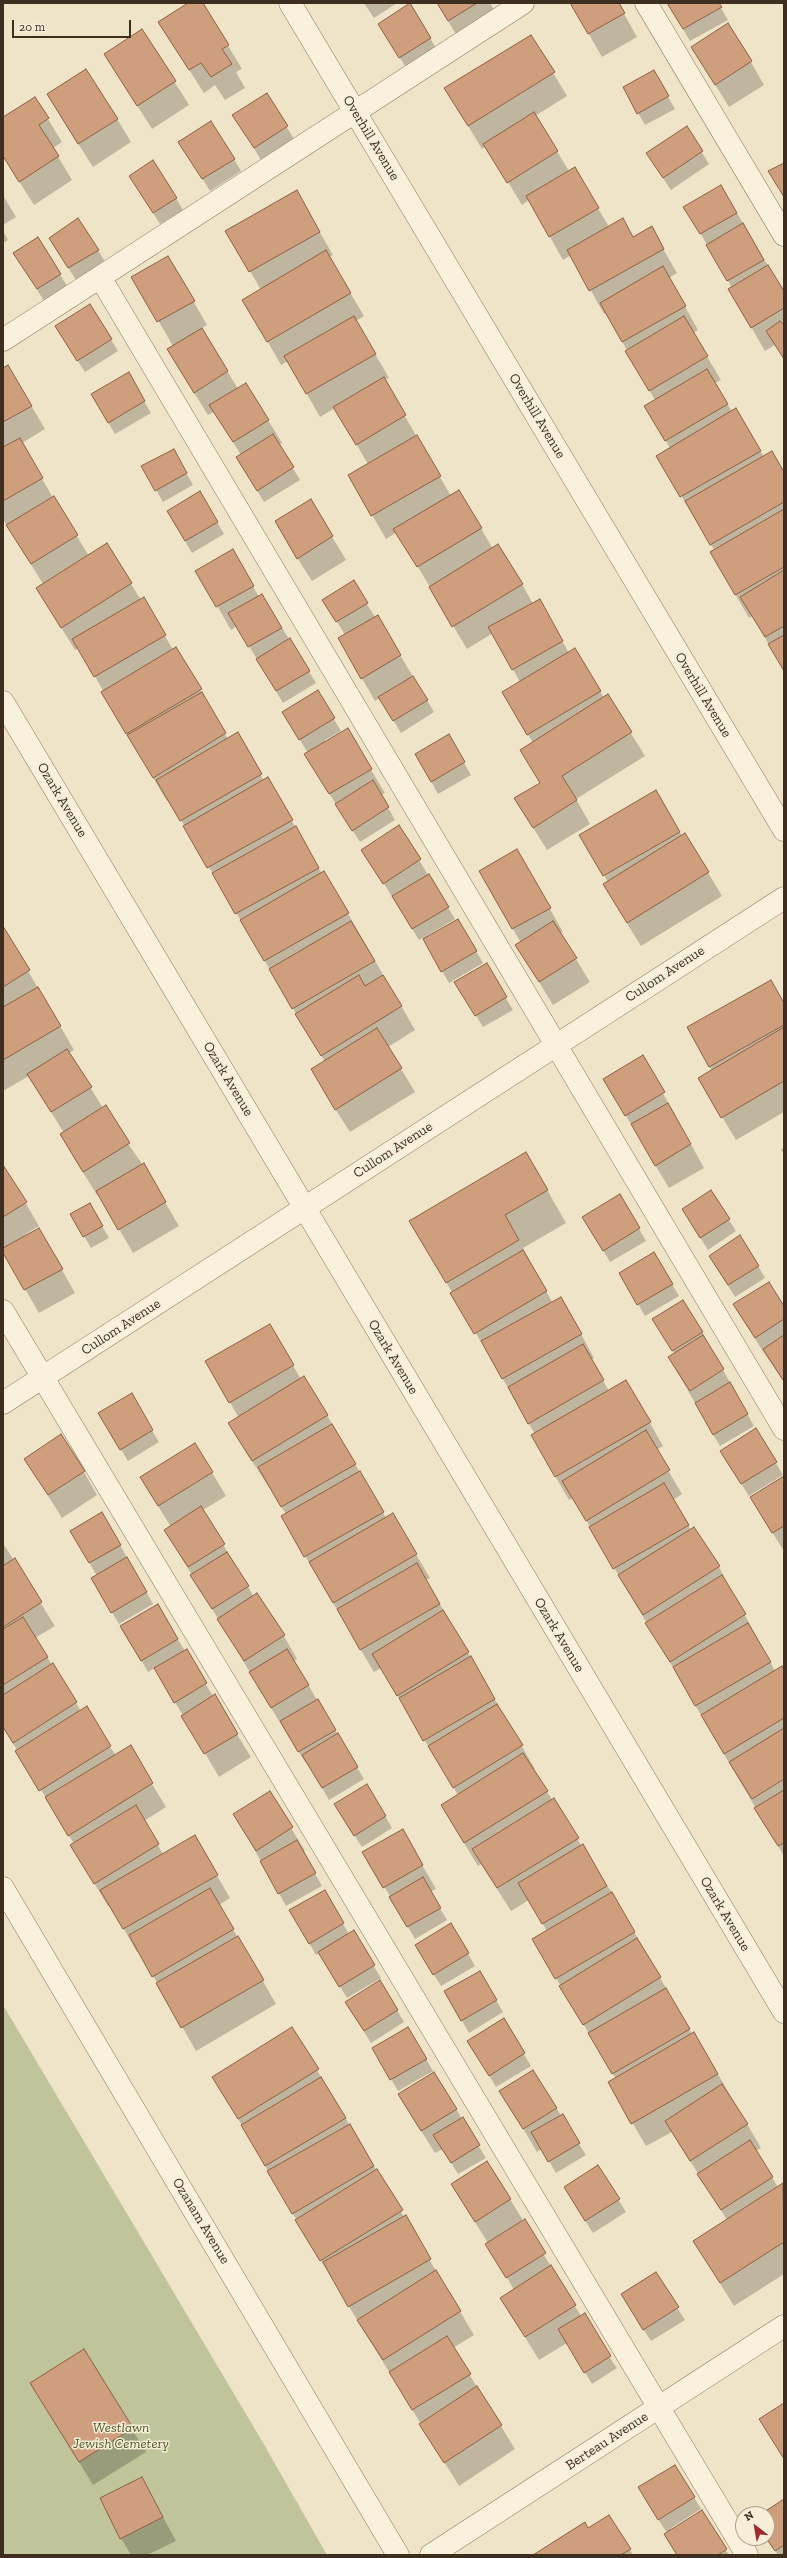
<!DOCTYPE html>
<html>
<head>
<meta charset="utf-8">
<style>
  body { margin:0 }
  #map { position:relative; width:787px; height:2558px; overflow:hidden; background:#f0e4c8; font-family:"Zilla Slab",serif }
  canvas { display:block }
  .frame { position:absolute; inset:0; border:4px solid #3d2e20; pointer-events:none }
  .north { position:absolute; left:735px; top:2506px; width:40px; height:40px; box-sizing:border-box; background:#f7eed8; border:1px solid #ada18e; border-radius:50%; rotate:329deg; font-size:11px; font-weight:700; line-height:16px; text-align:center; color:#3d2e20 }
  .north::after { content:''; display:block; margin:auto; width:14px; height:18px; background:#9e2a2b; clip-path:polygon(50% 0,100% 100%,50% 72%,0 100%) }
  .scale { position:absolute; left:12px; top:20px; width:119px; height:18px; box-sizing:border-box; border:2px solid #3d2e20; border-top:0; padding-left:5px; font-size:12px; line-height:14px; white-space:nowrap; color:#3d2e20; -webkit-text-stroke:3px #f7eed8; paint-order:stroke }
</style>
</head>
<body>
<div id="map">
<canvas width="787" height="2558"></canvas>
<div class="frame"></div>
<div class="north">N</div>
<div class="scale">20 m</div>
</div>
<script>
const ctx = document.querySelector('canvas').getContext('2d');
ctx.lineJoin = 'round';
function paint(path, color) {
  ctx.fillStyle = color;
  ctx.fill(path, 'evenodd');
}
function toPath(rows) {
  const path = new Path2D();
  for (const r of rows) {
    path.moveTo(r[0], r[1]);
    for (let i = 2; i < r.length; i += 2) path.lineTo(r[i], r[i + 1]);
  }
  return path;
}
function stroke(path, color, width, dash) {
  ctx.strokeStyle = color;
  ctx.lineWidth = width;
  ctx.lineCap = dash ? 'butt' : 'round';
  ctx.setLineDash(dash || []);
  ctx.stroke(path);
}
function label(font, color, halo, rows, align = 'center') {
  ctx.font = font + ' "Zilla Slab",serif';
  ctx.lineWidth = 3;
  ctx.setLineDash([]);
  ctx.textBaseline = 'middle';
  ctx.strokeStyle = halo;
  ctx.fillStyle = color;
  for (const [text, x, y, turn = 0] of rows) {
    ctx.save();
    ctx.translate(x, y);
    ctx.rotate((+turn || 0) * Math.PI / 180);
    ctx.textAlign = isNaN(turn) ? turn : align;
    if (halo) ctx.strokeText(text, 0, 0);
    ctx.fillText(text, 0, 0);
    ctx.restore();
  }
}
const cemetery = toPath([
  [3,2005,262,2441,327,2555,3,2555]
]);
const shadow = toPath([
  [190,3,202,3,242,69,236,72,245,88,225,100,215,85,204,93,159,23],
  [364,3,397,3,374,18],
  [437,3,490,3,500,20,462,44],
  [571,3,618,3,637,37,602,57],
  [668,3,718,3,728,20,690,41],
  [142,31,189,105,152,129,105,54],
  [386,36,430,38,437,50,407,69],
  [531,36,567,96,535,116,569,171,574,168,609,227,633,238,651,228,677,273,669,278,698,330,693,333,721,380,715,383,732,412,736,410,764,457,784,474,784,670,752,616,749,618,711,552,714,550,657,456,670,448,646,406,655,400,606,313,604,314,571,255,563,260,529,200,522,205,486,146,482,149,459,111],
  [751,62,764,85,729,107,706,70],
  [653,71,675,109,645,125,638,113],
  [266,94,294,139,261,160,241,127],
  [35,98,62,142,53,148,72,180,34,205,3,156,3,118],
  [62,118,117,119,131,142,93,167],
  [686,127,709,164,671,190,654,165],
  [187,154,234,159,241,171,210,191],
  [130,177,176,198,183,210,160,224],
  [721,186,784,293,784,358,775,345,765,351,729,289,732,288,692,219],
  [296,192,333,255,329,257,364,316,356,321,389,378,384,380,451,496,459,491,493,549,522,584,533,604,539,600,569,653,575,649,604,698,608,696,645,756,576,799,590,824,547,850,529,821,540,783,533,743,503,692,520,682,493,633,467,649,397,532,386,539,349,475,368,464,335,408,320,417,288,361,281,365,244,300,261,290,227,231],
  [3,195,16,217,3,225],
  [3,231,8,240,3,243],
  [38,238,67,286,44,301,22,265],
  [50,239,98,250,105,262,76,280],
  [168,257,207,325,201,328,238,389,268,420,282,443,279,445,300,480,264,502,244,469,241,455,214,412,208,415,181,372,173,346,133,277],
  [90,306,118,351,85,372,63,338],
  [8,366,45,429,22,443,53,498,89,556,107,545,141,600,143,598,173,650,176,648,228,739,237,734,264,781,268,779,322,874,324,872,415,1030,388,1047,415,1092,350,1132,325,1093,325,1062,169,800,167,801,140,756,79,648,75,650,51,611,37,588,43,584,3,519,3,369],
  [128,374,151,413,115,434,92,395],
  [173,450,193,485,163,502,143,467],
  [200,492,224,534,192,553,168,512],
  [310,500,346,560,312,581,289,545],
  [232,550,259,597,262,595,316,683,283,703,237,626,231,630,197,571],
  [353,582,375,617,377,616,434,712,401,733,380,698,375,701,339,638,345,635,331,612],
  [317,691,341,731,325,740,326,742,347,730,385,793,381,795,395,820,360,842,319,777,308,753,290,724],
  [448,735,471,775,438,794,416,754],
  [656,792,682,836,685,834,722,896,641,946,617,907,608,882,581,835],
  [399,827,455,919,427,936,428,938,458,920,483,963,449,983,423,938,419,940,363,850],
  [516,850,563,932,560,933,590,982,553,1005,517,946,521,943,480,871],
  [3,928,74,1050,69,1053,103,1108,143,1165,179,1226,133,1253,99,1194,97,1195,74,1158,61,1135,64,1133,29,1076,3,1091],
  [486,965,513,1010,483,1027,456,982],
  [784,1005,784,1112,736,1140,699,1078,712,1071,688,1028],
  [643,1057,704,1168,669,1188,604,1079],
  [784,1148,784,1155,781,1149],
  [526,1153,566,1223,523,1248,552,1302,574,1321,594,1358,591,1360,609,1391,626,1381,663,1446,656,1450,682,1494,673,1500,691,1530,719,1567,775,1671,784,1672,784,1856,573,1498,569,1500,532,1436,535,1434,429,1253],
  [4,1166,39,1226,24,1235,39,1229,75,1293,39,1313,3,1251],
  [620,1195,646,1241,610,1262,584,1217],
  [89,1204,109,1238,91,1248,72,1215],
  [683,1210,729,1220,736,1231,708,1250],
  [654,1254,679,1296,645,1316,620,1273],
  [758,1266,765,1278,735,1297,717,1268],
  [734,1305,784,1308,784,1382,762,1350],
  [269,1326,301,1379,327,1415,386,1518,393,1515,430,1578,426,1580,535,1769,533,1770,612,1893,692,2034,694,2033,747,2124,761,2148,755,2151,778,2187,783,2184,784,2187,784,2274,734,2306,694,2241,727,2220,672,2132,646,2146,609,2083,616,2079,533,1939,547,1931,529,1900,511,1911,481,1864,478,1866,455,1828,458,1795,381,1668,374,1672,282,1517,286,1514,243,1447,239,1418,207,1362],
  [660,1331,702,1332,754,1426,720,1446,676,1370,675,1354],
  [131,1395,159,1442,128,1461,100,1414],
  [756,1430,783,1475,749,1496,728,1463],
  [195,1444,226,1496,203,1510,254,1597,257,1595,284,1636,297,1659,294,1661,364,1779,329,1800,307,1762,306,1763,285,1731,165,1530,171,1527,155,1501],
  [25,1459,84,1472,97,1495,62,1518],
  [784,1477,784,1551,765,1521],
  [102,1513,153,1604,119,1624,92,1579,97,1576,71,1531],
  [3,1543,55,1626,35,1638,81,1711,116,1755,130,1746,152,1784,166,1807,144,1821,163,1854,194,1836,230,1898,219,1905,276,2004,196,2051,139,1951,137,1952,110,1905,108,1906,85,1868,74,1844,3,1727],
  [157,1606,251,1757,219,1777,155,1668,148,1672,122,1627],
  [367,1786,392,1828,362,1847,342,1816],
  [270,1793,305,1851,303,1852,322,1886,286,1906,248,1838],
  [402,1830,436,1889,430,1892,447,1920,415,1939,364,1852],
  [324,1891,349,1934,353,1932,381,1978,347,1998,320,1953,316,1955,291,1911],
  [451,1924,475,1966,441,1986,423,1957],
  [480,1972,503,2012,469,2033,446,1992],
  [380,1981,404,2022,371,2043,353,2014],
  [503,2020,531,2066,496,2087,476,2053],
  [292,2028,474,2335,453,2348,515,2449,459,2486,310,2243,227,2100],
  [408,2028,433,2071,398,2091,373,2049],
  [533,2071,586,2155,556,2173,542,2149,537,2152,501,2092],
  [456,2109,486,2158,458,2174,443,2149,435,2153,413,2118],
  [598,2167,626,2212,593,2233,572,2200],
  [452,2185,510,2199,581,2316,617,2368,592,2384,567,2343,539,2360,501,2298,514,2290,488,2243],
  [655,2273,685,2320,651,2341,629,2307],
  [83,2351,146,2452,93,2485,31,2384],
  [142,2478,176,2541,147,2555,131,2555,121,2538],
  [694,2497,701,2509,671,2528,672,2530,702,2512,729,2555,677,2555,667,2533,646,2500],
  [784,2500,784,2555,778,2555,767,2538,767,2514,762,2514],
  [588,2530,630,2550,633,2555,535,2555]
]);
const building = toPath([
  [188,3,203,3,229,45,222,49,232,64,211,77,201,63,189,70,158,22,188,3],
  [410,3,431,38,399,58,378,24,410,3],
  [437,3,477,3,448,21,437,3],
  [570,3,619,3,625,13,588,34,570,3],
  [667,3,719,3,722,7,683,29,667,3],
  [728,23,752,61,715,85,691,47,728,23],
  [142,29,176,81,137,106,104,54,142,29],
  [531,35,555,72,468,126,444,88,531,35],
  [86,69,118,119,78,144,47,94,86,69],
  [654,70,669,96,637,114,623,87,654,70],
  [267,93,288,126,254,148,232,115,267,93],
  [35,97,49,118,39,125,59,156,19,182,3,156,3,117,35,97],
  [534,112,558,151,507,183,483,144,534,112],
  [211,121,235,159,202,179,178,142,211,121],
  [687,126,703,151,663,178,646,153,687,126],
  [153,160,177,198,153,213,129,176,153,160],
  [784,163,784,197,768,171,784,163],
  [575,167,599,208,549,237,526,196,575,167],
  [721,185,737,213,700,234,683,207,721,185],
  [297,190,320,232,249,272,225,231,297,190],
  [78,218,99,250,68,268,49,238,78,218],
  [623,218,633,237,652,226,664,249,589,291,567,250,623,218],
  [743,223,764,260,727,281,706,245,743,223],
  [38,237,61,274,37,289,13,253,38,237],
  [326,250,351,293,267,342,242,300,326,250],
  [168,256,195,301,157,322,131,277,168,256],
  [768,265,784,291,784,308,751,328,728,289,768,265],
  [663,266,686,306,622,342,600,303,663,266],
  [90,304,112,339,77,361,55,326,90,304],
  [354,316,376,354,306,394,284,356,354,316],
  [684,316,708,356,649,391,625,351,684,316],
  [780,321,784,325,784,359,766,331,780,321],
  [202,328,228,371,194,393,167,349,202,328],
  [8,365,32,406,3,422,3,368,8,365],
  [707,369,728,404,665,441,644,406,707,369],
  [129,372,145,401,108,423,91,394,129,372],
  [384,377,406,415,356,445,333,407,384,377],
  [246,383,269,420,233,442,209,405,246,383],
  [736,408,761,451,680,497,656,456,736,408],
  [273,434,294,467,257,491,236,457,273,434],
  [417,435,441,476,371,516,348,475,417,435],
  [20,438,43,478,3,501,3,447,20,438],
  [174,449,187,473,155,491,141,466,174,449],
  [772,451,784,472,784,502,710,545,685,501,772,451],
  [459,490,482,528,417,567,393,529,459,490],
  [200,491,218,522,185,541,167,511,200,491],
  [54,496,78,535,31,564,6,525,54,496],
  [311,499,333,536,297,559,275,521,311,499],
  [784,509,784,567,735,595,710,552,784,509],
  [107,543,132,583,61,628,36,588,107,543],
  [498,544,523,584,452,627,429,587,498,544],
  [233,549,254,586,216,607,195,571,233,549],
  [784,570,784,626,765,637,740,597,784,570],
  [354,580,368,603,336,622,322,600,354,580],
  [262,594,282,628,248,647,228,613,262,594],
  [144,597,166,635,94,677,72,639,144,597],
  [540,599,563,641,512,670,488,627,540,599],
  [378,615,401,655,361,679,338,638,378,615],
  [784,635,784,671,768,644,784,635],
  [290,638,310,671,276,691,256,659,290,638],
  [176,647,202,689,126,734,101,692,176,647],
  [575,648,601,691,527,735,502,692,575,648],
  [413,676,428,700,393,721,378,697,413,676],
  [318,690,335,718,299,740,282,712,318,690],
  [202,692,226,733,153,778,127,735,202,692],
  [608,694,632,732,562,776,577,800,533,828,514,798,540,783,520,750,608,694],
  [348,728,372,769,329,794,304,754,348,728],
  [238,732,262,774,180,821,156,780,238,732],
  [449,734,465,762,431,782,415,754,449,734],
  [268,777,293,820,207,868,183,826,268,777],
  [373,780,389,807,352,831,335,804,373,780],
  [656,790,680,832,603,876,579,835,656,790],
  [399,825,421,859,383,884,361,850,399,825],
  [296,826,319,868,235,914,212,873,296,826],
  [685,833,709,872,627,923,603,884,685,833],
  [517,849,551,908,512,929,479,871,517,849],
  [324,871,349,913,264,961,240,920,324,871],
  [429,874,449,907,412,929,392,896,429,874],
  [458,919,477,951,441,972,423,939,458,919],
  [351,921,375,961,292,1009,269,969,351,921],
  [553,921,577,958,539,982,515,945,553,921],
  [3,926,30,970,3,987,3,926],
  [487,963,507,997,475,1016,454,982,487,963],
  [359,975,365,986,383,975,402,1006,321,1056,295,1014,359,975],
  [771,980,784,1003,784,1025,709,1067,687,1027,771,980],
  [38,987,61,1026,3,1060,3,1007,38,987],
  [784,1027,784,1081,721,1118,698,1078,784,1027],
  [377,1028,402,1068,335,1110,311,1069,377,1028],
  [67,1049,92,1087,51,1112,27,1074,67,1049],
  [643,1055,665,1092,625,1116,603,1079,643,1055],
  [668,1103,691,1144,655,1166,631,1124,668,1103],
  [106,1105,130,1143,83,1172,60,1134,106,1105],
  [526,1152,548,1190,505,1215,519,1240,446,1283,409,1221,526,1152],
  [144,1163,166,1202,118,1230,96,1191,144,1163],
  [3,1165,27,1202,3,1217,3,1165],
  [711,1190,730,1219,700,1238,682,1209,711,1190],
  [620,1194,640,1228,603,1251,582,1217,620,1194],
  [90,1203,103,1226,83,1237,70,1214,90,1203],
  [39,1228,63,1269,24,1290,3,1253,3,1248,39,1228],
  [740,1235,759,1266,728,1285,709,1256,740,1235],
  [523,1250,547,1291,474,1334,450,1293,523,1250],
  [654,1252,673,1284,637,1305,619,1273,654,1252],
  [769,1282,784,1306,784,1319,755,1338,733,1304,769,1282],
  [561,1297,582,1334,502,1379,481,1341,561,1297],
  [683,1300,703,1332,672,1351,652,1319,683,1300],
  [270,1324,294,1365,229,1403,205,1361,270,1324],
  [703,1335,724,1369,690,1391,668,1357,703,1335],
  [784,1335,784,1379,783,1380,763,1349,784,1335],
  [583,1344,604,1380,528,1424,508,1387,583,1344],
  [304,1376,328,1415,252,1461,228,1423,304,1376],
  [626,1380,651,1422,555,1477,531,1435,626,1380],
  [730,1382,748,1414,713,1435,695,1403,730,1382],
  [132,1393,153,1430,120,1450,98,1413,132,1393],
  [332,1424,356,1464,281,1507,258,1467,332,1424],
  [756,1428,777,1462,741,1484,720,1451,756,1428],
  [646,1430,670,1470,586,1521,562,1481,646,1430],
  [61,1434,85,1471,48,1495,24,1459,61,1434],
  [195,1443,213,1472,158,1506,140,1477,195,1443],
  [360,1471,384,1512,304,1557,281,1516,360,1471],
  [784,1476,784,1526,772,1533,750,1497,784,1476],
  [664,1483,689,1525,613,1569,589,1527,664,1483],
  [201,1506,225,1544,188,1567,164,1530,201,1506],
  [102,1512,121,1545,89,1563,70,1531,102,1512],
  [393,1513,417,1554,333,1603,309,1562,393,1513],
  [694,1527,720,1566,643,1615,618,1575,694,1527],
  [227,1552,249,1586,212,1609,190,1575,227,1552],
  [127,1557,147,1592,111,1613,91,1578,127,1557],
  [15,1558,42,1602,3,1627,3,1566,15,1558],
  [417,1563,440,1604,360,1650,337,1609,417,1563],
  [722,1575,746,1614,670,1662,645,1623,722,1575],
  [257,1593,285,1635,244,1661,217,1619,257,1593],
  [158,1604,178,1639,141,1661,120,1626,158,1604],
  [443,1610,469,1652,397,1696,372,1654,443,1610],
  [23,1617,48,1657,3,1685,3,1629,23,1617],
  [748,1623,771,1662,695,1706,673,1667,748,1623],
  [187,1649,207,1683,174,1703,154,1668,187,1649],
  [287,1649,309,1685,271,1708,249,1672,287,1649],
  [471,1656,495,1699,423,1741,399,1698,471,1656],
  [53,1663,77,1702,13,1743,3,1727,3,1695,53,1663],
  [782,1666,784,1670,784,1718,724,1754,701,1715,782,1666],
  [215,1694,238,1734,204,1754,181,1716,215,1694],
  [318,1699,336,1730,298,1752,280,1721,318,1699],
  [497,1704,523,1745,453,1788,428,1746,497,1704],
  [87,1706,111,1746,39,1791,15,1751,87,1706],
  [784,1728,784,1779,752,1799,729,1762,784,1728],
  [338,1733,358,1767,322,1788,302,1755,338,1733],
  [131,1745,153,1783,68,1836,45,1797,131,1745],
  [523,1753,548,1791,464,1843,441,1805,523,1753],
  [367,1784,386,1816,354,1836,334,1804,367,1784],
  [784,1790,784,1843,778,1846,754,1808,784,1790],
  [270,1791,293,1827,256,1851,233,1814,270,1791],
  [554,1798,579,1838,497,1888,472,1849,554,1798],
  [136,1805,159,1844,94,1884,70,1845,136,1805],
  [403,1829,423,1865,383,1888,362,1852,403,1829],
  [195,1835,218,1875,123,1929,100,1890,195,1835],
  [297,1840,316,1873,278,1894,260,1861,297,1840],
  [583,1844,607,1886,542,1924,518,1883,583,1844],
  [423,1877,441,1908,407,1927,389,1897,423,1877],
  [210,1888,234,1929,152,1977,129,1935,210,1888],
  [325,1890,344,1923,309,1944,289,1910,325,1890],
  [612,1892,635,1932,555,1979,532,1939,612,1892],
  [451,1923,469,1953,433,1975,415,1945,451,1923],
  [354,1930,375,1965,339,1987,318,1952,354,1930],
  [238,1936,264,1980,181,2028,156,1983,238,1936],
  [637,1938,661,1977,583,2025,559,1986,637,1938],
  [480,1971,497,2000,461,2021,444,1991,480,1971],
  [380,1980,398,2010,364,2031,345,2002,380,1980],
  [666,1988,690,2029,612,2074,588,2033,666,1988],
  [504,2018,525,2053,489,2076,467,2041,504,2018],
  [292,2027,319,2069,238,2119,212,2077,292,2027],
  [408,2027,427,2059,390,2080,372,2048,408,2027],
  [694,2032,718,2074,631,2124,608,2082,694,2032],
  [533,2070,557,2108,523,2129,499,2091,533,2070],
  [434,2072,457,2109,421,2131,398,2094,434,2072],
  [321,2077,346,2118,265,2166,241,2125,321,2077],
  [722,2084,748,2124,690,2161,665,2121,722,2084],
  [563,2114,580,2143,548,2162,531,2132,563,2114],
  [463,2117,480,2145,451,2163,433,2135,463,2117],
  [350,2124,374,2166,292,2214,267,2171,350,2124],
  [750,2140,773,2177,721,2210,697,2174,750,2140],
  [487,2161,511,2199,475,2222,451,2184,487,2161],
  [598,2165,620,2199,585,2221,564,2187,598,2165],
  [377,2169,403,2210,320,2261,295,2220,377,2169],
  [783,2183,784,2242,720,2283,693,2241,783,2183],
  [406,2215,431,2259,348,2307,323,2262,406,2215],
  [525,2219,546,2253,506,2278,485,2244,525,2219],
  [551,2265,576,2305,525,2337,500,2298,551,2265],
  [436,2270,461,2311,383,2360,357,2320,436,2270],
  [656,2272,679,2307,643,2330,621,2294,656,2272],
  [585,2313,611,2356,584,2373,558,2329,585,2313],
  [447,2336,471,2374,412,2410,389,2372,447,2336],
  [84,2349,133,2428,79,2462,30,2383,84,2349],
  [477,2386,502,2425,444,2463,419,2424,477,2386],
  [784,2403,784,2459,759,2419,784,2403],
  [675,2465,695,2497,658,2520,638,2487,675,2465],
  [142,2477,163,2517,120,2539,100,2498,142,2477],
  [784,2499,784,2545,775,2551,766,2538,767,2514,761,2514,784,2499],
  [702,2510,727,2549,718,2555,677,2555,664,2534,702,2510],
  [609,2515,631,2549,621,2555,533,2555,585,2522,588,2528,609,2515]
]);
const minor = toPath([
  [290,3,784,830],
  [646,3,784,235],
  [100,277,784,1429],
  [3,340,523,3],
  [3,702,784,2012],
  [3,1311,747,2555],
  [3,1403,784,898],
  [3,1888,398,2555],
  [431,2555,784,2326]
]);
const streetNames = [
  ["Overhill Avenue",371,138,59],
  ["Overhill Avenue",537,416,59],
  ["Overhill Avenue",703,695,59],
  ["Ozark Avenue",62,800,59],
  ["Cullom Avenue",665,974,-33],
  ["Ozark Avenue",228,1079,59],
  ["Cullom Avenue",393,1150,-33],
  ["Cullom Avenue",121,1327,-33],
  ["Ozark Avenue",393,1357,59],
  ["Ozark Avenue",559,1635,59],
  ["Ozark Avenue",725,1914,59],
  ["Ozanam Avenue",201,2221,59],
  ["Berteau Avenue",607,2441,-33]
];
const parkNames = [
  ["Westlawn",121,2428],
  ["Jewish Cemetery",121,2444]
];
paint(cemetery, '#bfc49a');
paint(shadow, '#0003');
paint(building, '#cf9f7d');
stroke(building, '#8d5f41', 1);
stroke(minor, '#8d765c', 23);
stroke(minor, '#faf1dc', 22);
label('14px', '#3d2e20', '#f7eed8', streetNames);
label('italic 14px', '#4d5a26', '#f7eed8', parkNames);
</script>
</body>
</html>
